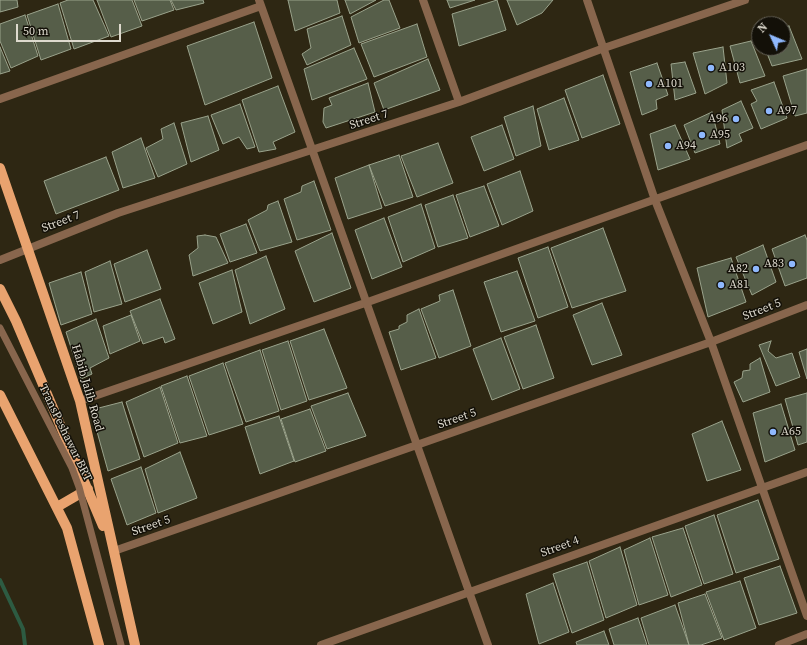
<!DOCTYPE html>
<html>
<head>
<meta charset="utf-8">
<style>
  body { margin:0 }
  #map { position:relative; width:807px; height:645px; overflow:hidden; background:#2e2713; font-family:"Source Serif 4",serif }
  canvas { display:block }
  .north { position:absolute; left:751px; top:16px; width:40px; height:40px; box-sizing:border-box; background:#131008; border:1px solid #646157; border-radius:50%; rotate:314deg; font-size:11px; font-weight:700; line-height:16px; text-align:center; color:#dedace }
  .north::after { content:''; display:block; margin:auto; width:14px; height:18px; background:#8fb8fd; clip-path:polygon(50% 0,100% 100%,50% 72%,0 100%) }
  .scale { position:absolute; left:16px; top:24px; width:105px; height:18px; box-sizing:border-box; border:2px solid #dedace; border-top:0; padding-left:5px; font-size:12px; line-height:14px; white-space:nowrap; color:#dedace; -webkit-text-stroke:3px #131008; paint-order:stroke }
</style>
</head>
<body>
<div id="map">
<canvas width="807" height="645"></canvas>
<div class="north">N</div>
<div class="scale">50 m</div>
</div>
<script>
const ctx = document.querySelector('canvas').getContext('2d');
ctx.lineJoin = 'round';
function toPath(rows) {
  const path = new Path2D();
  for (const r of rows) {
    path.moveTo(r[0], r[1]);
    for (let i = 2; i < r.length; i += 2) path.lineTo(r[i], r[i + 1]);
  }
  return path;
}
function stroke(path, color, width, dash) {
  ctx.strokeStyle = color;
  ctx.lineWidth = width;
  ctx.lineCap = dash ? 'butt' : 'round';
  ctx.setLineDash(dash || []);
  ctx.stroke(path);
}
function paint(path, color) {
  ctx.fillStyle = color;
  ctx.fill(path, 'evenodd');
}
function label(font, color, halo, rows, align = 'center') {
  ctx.font = font + ' "Source Serif 4",serif';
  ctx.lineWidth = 3;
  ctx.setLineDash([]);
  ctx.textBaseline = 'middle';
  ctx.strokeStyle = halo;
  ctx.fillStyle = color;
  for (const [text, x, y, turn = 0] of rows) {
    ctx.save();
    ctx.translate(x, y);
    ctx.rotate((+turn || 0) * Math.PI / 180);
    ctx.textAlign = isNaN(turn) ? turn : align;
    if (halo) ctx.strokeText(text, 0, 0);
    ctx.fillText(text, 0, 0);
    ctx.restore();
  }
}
const stream = toPath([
  [0,580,23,629,25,645]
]);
const building = toPath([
  [0,0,17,0,18,7,0,12,0,0],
  [68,0,93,0,109,36,74,49,60,3,68,0],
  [97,0,132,0,142,26,111,37,97,0],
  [134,0,170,0,174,10,142,21,134,0],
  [171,0,203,0,204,3,176,10,171,0],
  [288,0,337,0,340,13,295,31,288,0],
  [345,0,376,0,350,14,345,0],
  [384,0,389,0,400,28,359,43,351,17,384,0],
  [447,0,475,0,450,8,447,0],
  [497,0,506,30,459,46,452,14,497,0],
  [507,0,553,0,542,13,517,25,507,0],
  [58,4,71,49,41,60,27,15,58,4],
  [25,15,38,56,11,68,0,41,0,24,25,15],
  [342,16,351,45,307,65,302,54,311,48,307,29,342,16],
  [254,22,272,78,205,105,187,46,254,22],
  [417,24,427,57,374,77,361,44,417,24],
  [789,26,802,59,772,66,765,48,783,48,783,27,789,26],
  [751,41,765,76,740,83,730,46,751,41],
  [0,47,10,71,0,74,0,47],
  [723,47,727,83,705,94,693,53,723,47],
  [354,48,367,79,312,100,304,69,354,48],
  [428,59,440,90,384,110,374,83,428,59],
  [685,62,696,93,675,100,671,64,685,62],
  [657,63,668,95,656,100,657,109,642,115,630,72,657,63],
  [807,69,807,113,795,116,783,76,807,69],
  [603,75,620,124,582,138,565,90,603,75],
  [774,82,787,118,761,129,751,104,757,101,751,90,774,82],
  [368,83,375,112,326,128,323,122,324,108,332,105,329,98,368,83],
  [278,86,295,132,273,142,276,149,259,152,242,100,278,86],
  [564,98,579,140,549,150,537,109,564,98],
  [741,101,753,128,739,134,742,141,727,148,722,110,741,101],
  [240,104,255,147,247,149,239,137,223,144,211,115,240,104],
  [533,106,541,146,516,156,504,117,533,106],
  [712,112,720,144,695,153,684,125,712,112],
  [208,116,219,150,191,162,181,123,208,116],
  [174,123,187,164,158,177,146,148,163,139,161,129,174,123],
  [502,125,514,159,484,171,471,137,502,125],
  [675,125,690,159,658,170,650,134,675,125],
  [141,138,155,178,123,188,112,152,141,138],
  [438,143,453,183,417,197,401,156,438,143],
  [399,155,413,197,385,206,369,165,399,155],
  [106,157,119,190,56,214,44,181,106,157],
  [369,165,382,208,348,219,335,178,369,165],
  [520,171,533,211,502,225,487,184,520,171],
  [314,181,331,230,297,240,284,199,301,192,302,186,314,181],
  [484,186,499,226,470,237,456,195,484,186],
  [453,195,468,238,438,247,425,205,453,195],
  [278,201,292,242,260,251,248,220,267,210,268,205,278,201],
  [421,204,435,248,403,262,388,217,421,204],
  [384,218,402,267,372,279,355,230,384,218],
  [246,224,257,253,230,262,220,234,246,224],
  [603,228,626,291,572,308,551,248,603,228],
  [332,233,351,288,314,302,295,251,332,233],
  [205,235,216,237,228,263,193,276,189,255,198,248,197,236,205,235],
  [805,235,807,240,807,278,785,286,772,249,805,235],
  [763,245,776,282,752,295,736,257,763,245],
  [548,247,568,307,538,318,518,258,548,247],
  [147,250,161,289,125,302,114,264,147,250],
  [266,256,285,309,250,324,235,270,266,256],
  [731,258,746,302,708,317,697,268,731,258],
  [110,261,122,304,94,312,85,272,110,261],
  [232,270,242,312,213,324,199,283,232,270],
  [517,271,535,321,501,332,484,282,517,271],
  [81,272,92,314,61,325,49,283,81,272],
  [453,290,471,346,439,358,421,309,440,301,439,295,453,290],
  [160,299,175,339,165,343,163,337,143,344,130,311,160,299],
  [602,303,622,355,592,365,573,315,602,303],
  [419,309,436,358,401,370,389,332,399,329,399,326,407,322,407,315,419,309],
  [131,315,140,341,110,354,103,326,131,315],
  [96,319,109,358,90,368,92,374,81,379,66,332,96,319],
  [536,325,554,378,523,389,504,337,536,325],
  [324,329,347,388,309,400,290,341,324,329],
  [501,338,520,389,492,400,473,349,501,338],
  [288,341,307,401,281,410,262,350,288,341],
  [771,341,768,351,776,358,792,353,800,377,776,386,759,345,771,341],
  [807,349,807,379,799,352,807,349],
  [260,350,279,411,246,422,225,363,260,350],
  [760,358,770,392,743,402,734,382,742,378,743,371,750,370,750,364,760,358],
  [223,363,243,424,209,435,189,376,223,363],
  [187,376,207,436,180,443,161,386,187,376],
  [160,387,178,443,144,457,126,402,160,387],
  [348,393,366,436,327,449,311,406,348,393],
  [807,393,807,442,798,445,785,399,807,393],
  [122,402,140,459,108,471,91,410,122,402],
  [781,404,795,450,765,462,753,413,781,404],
  [310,409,326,451,295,462,281,419,310,409],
  [279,416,294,461,260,474,245,427,279,416],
  [722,421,741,470,707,481,692,434,722,421],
  [180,452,197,498,158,513,145,469,180,452],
  [141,467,156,513,127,525,111,479,141,467],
  [758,500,779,559,736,573,717,515,758,500],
  [714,515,733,574,704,584,685,526,714,515],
  [683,528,702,585,671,597,652,537,683,528],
  [650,538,668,595,639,605,624,550,650,538],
  [620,547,637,605,606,618,589,561,620,547],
  [587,562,604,620,572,633,553,574,587,562],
  [780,566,797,613,759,625,744,578,780,566],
  [740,581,756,628,724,640,706,592,740,581],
  [553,583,569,632,539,644,526,594,553,583],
  [705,594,722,638,701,645,689,645,678,603,705,594],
  [675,605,689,645,649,645,641,618,675,605],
  [638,618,647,645,614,645,609,629,638,618],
  [604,631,609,645,577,645,576,642,604,631]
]);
const minor = toPath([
  [259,0,488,645],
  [423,0,459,102],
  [587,0,655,200,711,342,807,616],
  [0,99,261,6],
  [0,260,118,213,459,102,604,48,745,0],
  [80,401,365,303,807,145],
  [114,551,711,342,807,305],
  [321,645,807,472],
  [779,645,807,634]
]);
const primary = toPath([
  [0,168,80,401,135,645],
  [0,289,16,321,103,526],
  [0,395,67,528,99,645],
  [57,507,88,489]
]);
const serviceBridge = toPath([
  [0,328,72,468,79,487,121,645]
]);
const markers = [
  [711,68,4,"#8fb8fd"],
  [649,84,4,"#8fb8fd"],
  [769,111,4,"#8fb8fd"],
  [736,119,4,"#8fb8fd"],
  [702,135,4,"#8fb8fd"],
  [668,146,4,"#8fb8fd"],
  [792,264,4,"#8fb8fd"],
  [756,269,4,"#8fb8fd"],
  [721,285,4,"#8fb8fd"],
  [773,432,4,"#8fb8fd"]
];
const poiNames = [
  ["A103",719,68],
  ["A101",657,84],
  ["A97",777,111],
  ["A96",728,119,"right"],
  ["A95",710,135],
  ["A94",676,146],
  ["A83",784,264,"right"],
  ["A82",748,269,"right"],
  ["A81",729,285],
  ["A65",781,432]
];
const streetNames = [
  ["Street 7",369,120,-18],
  ["Street 7",61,222,-21],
  ["Street 5",762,310,-21],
  ["Habib Jalib Road",87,388,74],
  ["Street 5",457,419,-19],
  ["TransPeshawar BRT",65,433,64],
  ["Street 5",151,526,-19],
  ["Street 4",560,547,-20]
];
stroke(stream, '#2d5b42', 4);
paint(building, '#565e49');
stroke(building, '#9aa38c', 1);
stroke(minor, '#88664d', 8);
stroke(primary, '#e9a36f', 10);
stroke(serviceBridge, '#88664d', 7);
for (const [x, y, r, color] of markers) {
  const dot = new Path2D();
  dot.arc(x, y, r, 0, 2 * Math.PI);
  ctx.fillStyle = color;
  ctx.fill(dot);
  stroke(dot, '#131008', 1.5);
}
label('12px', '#dedace', '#131008', poiNames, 'left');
label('12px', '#dedace', '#131008', streetNames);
</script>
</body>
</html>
